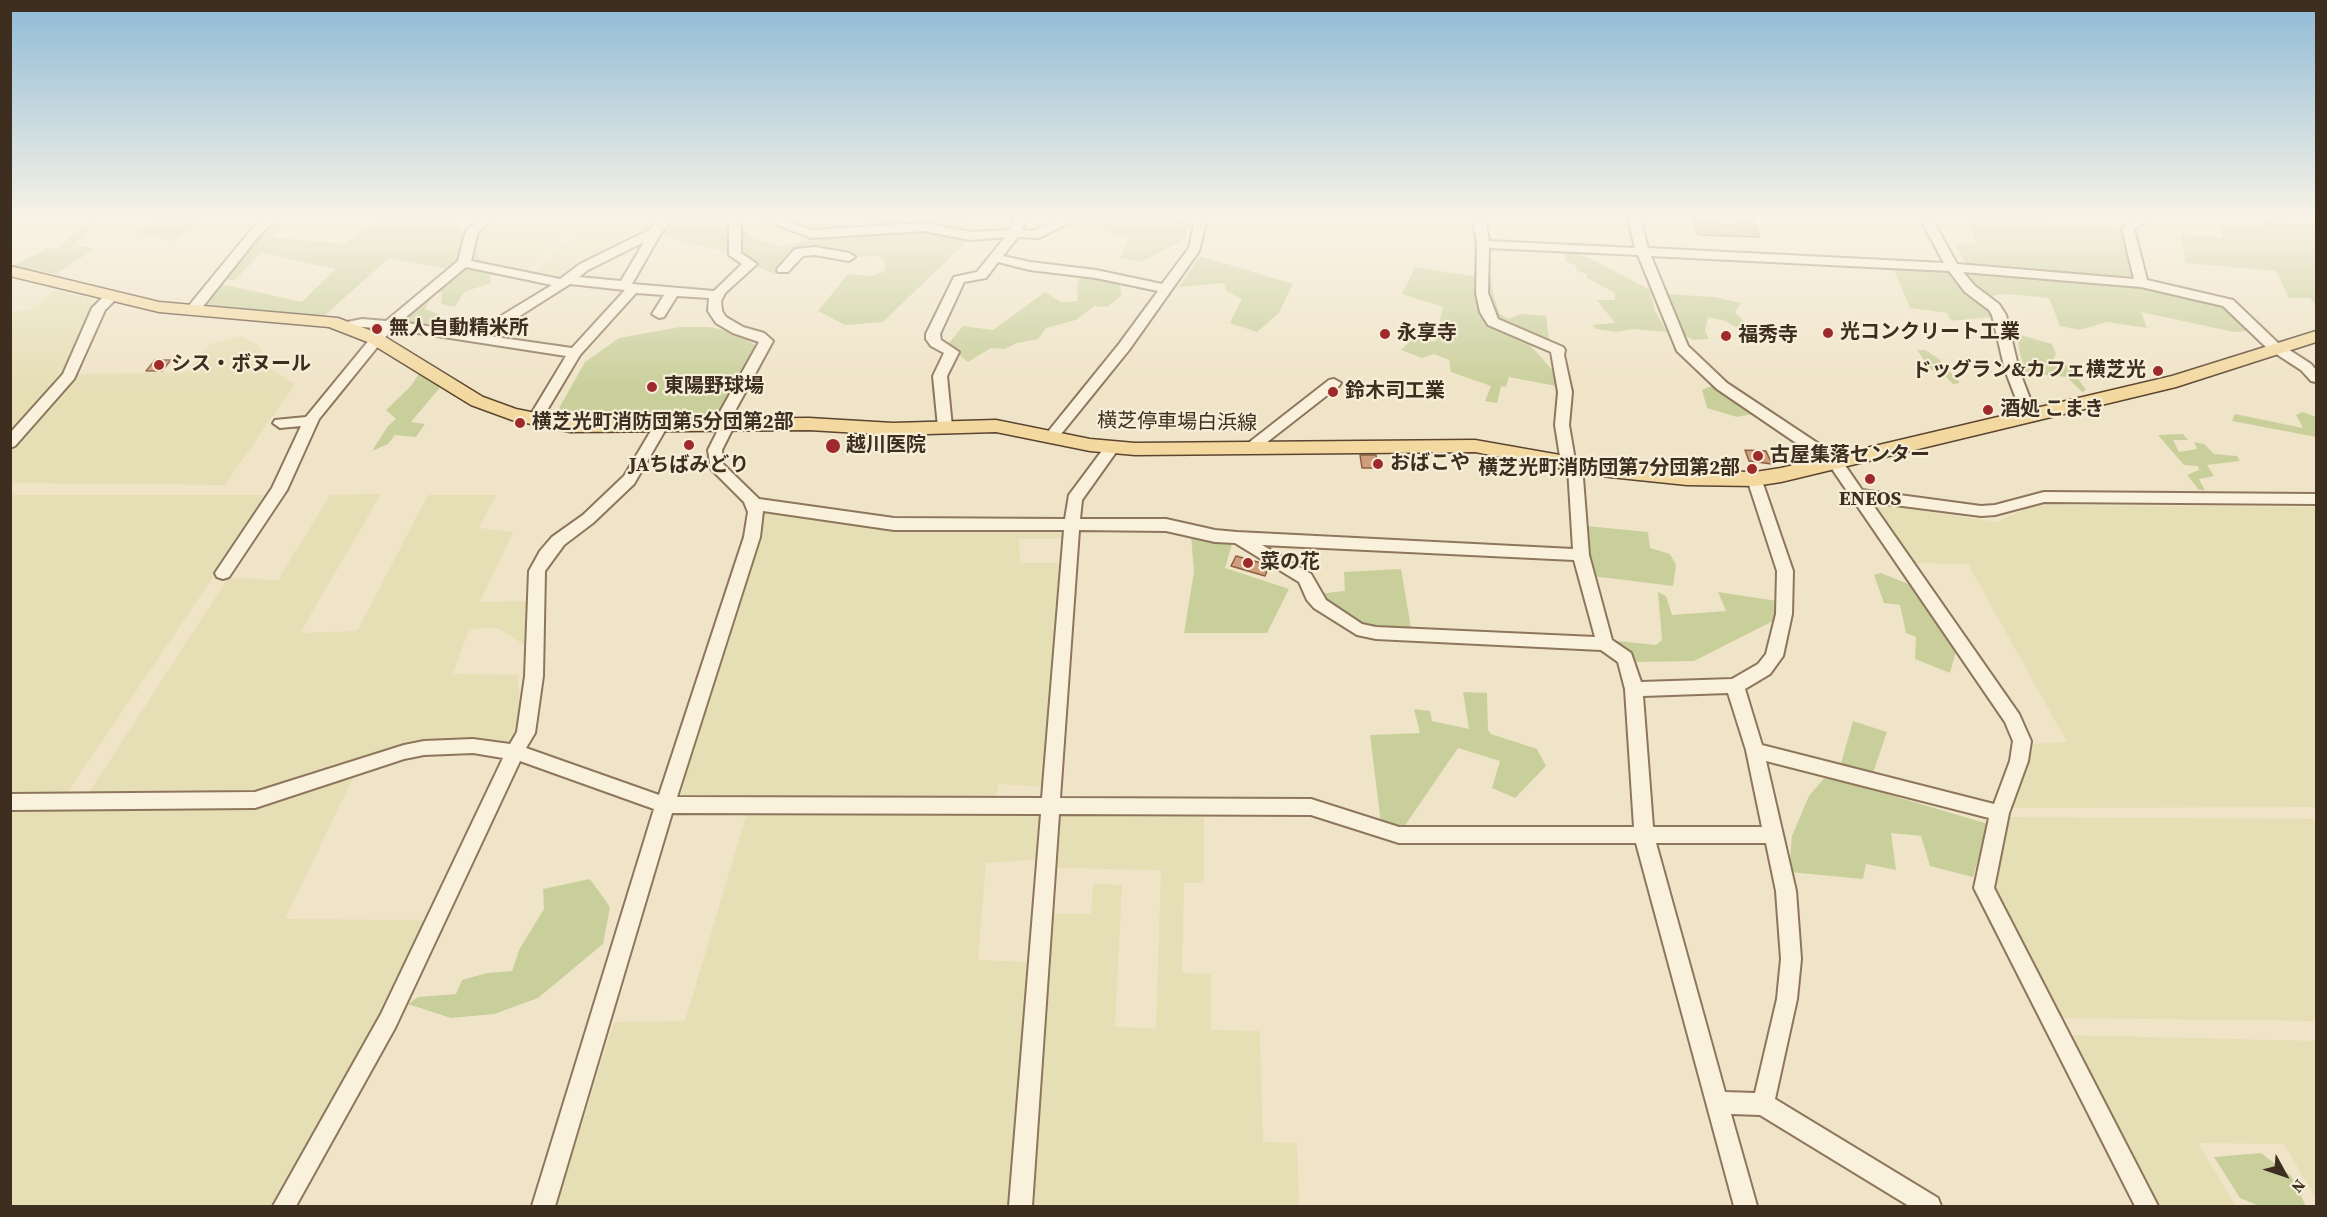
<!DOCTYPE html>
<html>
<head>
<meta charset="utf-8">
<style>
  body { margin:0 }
  #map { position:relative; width:2327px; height:1217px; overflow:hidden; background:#f0e4c8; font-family:"Source Serif 4",serif }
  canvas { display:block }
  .frame { position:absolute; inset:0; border:12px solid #3d2e20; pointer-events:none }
  .north { position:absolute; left:2255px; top:1145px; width:60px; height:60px; -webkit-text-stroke:4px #f7eed8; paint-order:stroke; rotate:130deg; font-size:16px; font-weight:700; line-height:24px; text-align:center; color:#3d2e20 }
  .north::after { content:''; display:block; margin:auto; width:21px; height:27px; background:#3d2e20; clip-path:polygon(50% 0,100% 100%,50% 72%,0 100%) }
</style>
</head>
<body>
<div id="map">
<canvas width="2327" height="1217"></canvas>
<div class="frame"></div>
<div class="north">N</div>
</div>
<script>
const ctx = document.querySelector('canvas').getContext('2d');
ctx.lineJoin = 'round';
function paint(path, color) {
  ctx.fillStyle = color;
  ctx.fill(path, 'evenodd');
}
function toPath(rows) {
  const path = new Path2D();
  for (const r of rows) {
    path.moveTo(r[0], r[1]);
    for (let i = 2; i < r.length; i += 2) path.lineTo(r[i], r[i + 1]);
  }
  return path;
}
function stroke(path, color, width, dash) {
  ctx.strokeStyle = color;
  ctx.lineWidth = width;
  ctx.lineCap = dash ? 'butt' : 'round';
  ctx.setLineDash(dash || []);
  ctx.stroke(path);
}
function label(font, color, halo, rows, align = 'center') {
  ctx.font = font + ' "Source Serif 4","Noto Sans JP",serif';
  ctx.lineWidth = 4.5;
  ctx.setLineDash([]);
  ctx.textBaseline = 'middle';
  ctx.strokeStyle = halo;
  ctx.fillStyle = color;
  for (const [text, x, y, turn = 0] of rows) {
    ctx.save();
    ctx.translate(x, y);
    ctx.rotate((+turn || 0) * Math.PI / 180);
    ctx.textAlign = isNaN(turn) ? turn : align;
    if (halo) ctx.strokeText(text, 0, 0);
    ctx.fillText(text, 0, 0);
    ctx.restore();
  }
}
const farmland = toPath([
  [490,219,580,219,526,272,470,262,475,231],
  [587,219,661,219,652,230,561,279,531,275],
  [56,289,93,300,65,373,11,435,11,312,29,310],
  [241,336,259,345,270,368,295,384,225,485,11,483,11,453,79,374,187,372,209,344],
  [381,494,300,633,357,631,428,495,496,495,479,528,513,532,480,602,527,601,526,646,498,628,469,629,453,674,518,675,521,724,509,746,426,741,262,794,88,794,228,578,278,580,330,495],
  [11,495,269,495,67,793,11,792],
  [1872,503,1997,522,2034,505,2316,507,2316,807,2012,808,2030,744,2067,742,1968,564,1915,563],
  [763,511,903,530,1067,529,1067,539,1019,539,1020,563,1062,563,1047,787,999,784,995,800,680,797],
  [356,772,285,919,425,920,379,1019,270,1206,11,1206,10,807,256,804],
  [748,809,1044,812,1042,859,986,863,978,960,1031,962,1012,1206,556,1206,614,1022,685,1021],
  [1060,815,1204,817,1204,883,1184,883,1182,973,1211,974,1211,1030,1260,1031,1263,1142,1297,1143,1299,1206,1027,1206,1053,914,1091,914,1093,884,1122,885,1115,1027,1156,1028,1161,870,1055,868],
  [2010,817,2316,819,2316,1021,2057,1018,1988,887],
  [2067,1035,2316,1041,2316,1198,2284,1144,2198,1143,2236,1206,2158,1206,2152,1202]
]);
const green = toPath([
  [90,219,100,219,71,248,84,246,94,249,56,274,12,266,50,247,56,249],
  [154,219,203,219,175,241,135,233],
  [359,219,454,219,490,274,491,283,464,292,455,307,441,304,442,292,433,295,425,309,441,315,427,325,396,321,444,280,438,278,448,269,389,258,324,316,203,304,221,284,302,302,335,269,261,253,235,280,223,280,249,251,254,240,270,224,284,226,271,237,345,244,375,222],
  [671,219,735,219,753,239,783,247,808,240,836,221,860,227,869,219,972,219,966,242,883,322,845,325,818,311,848,274,872,276,885,270,885,262,878,256,856,257,821,246,774,274,721,250,686,243,659,232],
  [1094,219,1194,219,1182,241,1141,262,1120,258,1128,238,1074,222],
  [1972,219,2030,219,2122,229,2135,281,2228,305,2245,323,2247,331,2234,332,2141,312,2147,328,2107,322,2079,330,2060,326,2049,298,2006,294,1978,298,1989,307,1992,317,1951,321,1947,313,1910,308,1893,268,1944,270,1972,275,1955,244,1976,243,1967,221],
  [2216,222,2316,223,2316,306,2310,298,2289,298,2276,271,2185,263,2181,234,2223,238],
  [1565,250,1592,259,1650,290,1655,311,1667,332,1633,329,1616,332,1596,329,1592,325,1615,323,1597,300,1615,300,1615,293,1587,278,1587,274,1577,271,1575,265,1565,261],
  [1200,256,1293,284,1279,313,1257,332,1230,323,1242,299,1226,291,1224,283,1179,287],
  [1415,267,1491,279,1494,297,1500,314,1509,319,1520,314,1546,316,1551,354,1530,345,1556,374,1556,386,1509,377,1506,387,1501,386,1497,403,1485,401,1491,386,1451,372,1449,360,1434,354,1422,358,1401,350,1410,341,1419,338,1435,342,1443,307,1402,294],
  [1079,277,1095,277,1120,285,1122,295,1107,307,1094,306,1076,320,1046,328,1038,339,1017,343,1005,349,991,348,968,362,947,345,963,326,993,330,1045,292,1061,302,1078,301,1077,289],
  [1666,294,1715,297,1741,303,1735,312,1754,332,1743,331,1725,321,1708,317,1705,331,1709,339,1693,340,1684,335],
  [680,327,709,327,735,332,755,345,721,413,710,419,629,422,554,417,585,362,619,338],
  [2017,334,2052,344,2056,354,2052,362,2069,366,2086,390,2082,392,2067,377,2026,373,2020,354],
  [1917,350,1925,350,1939,359,1960,383,1953,384,1944,375,1930,369],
  [420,372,442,385,411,422,425,424,416,437,395,435,388,444,372,451,388,426,396,419,386,410,411,386],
  [1714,385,1752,414,1737,417,1707,408,1702,390],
  [2302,412,2316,417,2316,437,2232,421,2235,414,2303,428,2296,415],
  [2183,434,2188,440,2173,440,2179,452,2197,449,2194,442,2204,444,2214,454,2237,456,2240,461,2207,465,2214,476,2199,479,2205,490,2199,490,2187,475,2199,470,2198,466,2184,465,2158,435],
  [1586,526,1648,532,1650,548,1670,554,1676,565,1673,586,1592,576,1587,553],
  [1191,535,1232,544,1225,568,1289,589,1267,633,1184,633,1194,572],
  [1401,569,1411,628,1364,626,1316,594,1345,591,1344,572],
  [1881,573,1921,589,1957,647,1950,673,1915,659,1916,637,1906,633,1900,605,1884,603,1874,575],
  [1658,592,1666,596,1672,615,1726,611,1718,592,1777,601,1775,620,1694,661,1633,662,1609,640,1656,645,1662,640],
  [1463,692,1487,693,1488,730,1491,734,1537,749,1546,766,1515,798,1492,788,1500,761,1458,748,1404,827,1381,824,1370,735,1420,733,1414,709,1430,711,1432,721,1469,729],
  [1853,721,1887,732,1872,776,1840,767],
  [1826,776,1988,824,1973,877,1930,866,1921,836,1891,833,1896,870,1866,864,1863,879,1789,872,1792,836,1809,796],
  [590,879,610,907,603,944,538,998,494,1014,451,1018,408,1004,418,997,456,994,462,980,487,973,512,971,520,948,544,909,543,889],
  [2261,1153,2291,1176,2306,1206,2259,1206,2240,1198,2214,1157]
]);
const building = toPath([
  [1693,219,1715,219,1716,224,1738,225,1736,219,1752,219,1760,237,1698,235,1693,219],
  [155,360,171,360,162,371,146,371,155,360],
  [1745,450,1766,451,1772,464,1749,461,1745,450],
  [1360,455,1376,455,1378,468,1362,468,1360,455],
  [1236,556,1265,564,1269,567,1265,576,1231,566,1236,556]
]);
const minor = toPath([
  [10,219,19,219,10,225,10,219],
  [263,219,276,219,258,237,197,314,187,314,185,311,187,308,250,231,263,219],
  [479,219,492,219,478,232,471,261,560,279,580,264,651,229,659,219,672,219,661,233,632,284,714,291,742,264,729,255,729,219,741,219,741,253,757,264,725,293,721,301,722,311,726,317,743,327,764,333,773,341,729,422,734,426,722,450,723,464,759,499,894,518,1065,519,1069,495,1107,444,1112,443,1119,448,1082,500,1080,519,1166,519,1215,530,1237,532,1573,549,1568,468,1561,463,1555,425,1558,392,1551,352,1488,325,1480,312,1476,293,1477,244,1473,219,1485,219,1489,241,1635,248,1628,219,1640,219,1648,248,1944,263,1920,219,1932,219,1957,264,2134,279,2122,228,2135,219,2150,219,2134,229,2147,280,2233,300,2277,342,2311,364,2316,370,2316,382,2311,381,2301,370,2267,348,2223,306,2141,287,1963,272,1975,286,1999,304,2006,315,2019,370,2032,404,2040,416,2033,421,2028,419,2018,404,2005,370,1992,315,1989,310,1965,292,1949,271,1651,256,1688,346,1727,383,1840,458,1862,490,1981,506,1995,505,2044,492,2316,494,2316,504,2044,502,1995,515,1981,516,1871,502,2019,714,2031,741,2028,761,2009,813,1994,888,2158,1206,2135,1206,1974,888,1989,818,1766,761,1796,891,1801,959,1797,999,1775,1099,1938,1198,1941,1206,1909,1206,1760,1115,1731,1114,1757,1206,1734,1206,1636,843,1399,843,1311,815,1059,814,1032,1206,1009,1206,1041,814,672,813,555,1206,532,1206,654,809,520,761,395,1028,296,1206,273,1206,381,1014,503,758,473,753,424,755,404,759,255,808,10,810,10,794,255,792,404,745,424,741,473,739,510,744,517,732,525,676,529,571,540,551,552,537,583,515,624,476,655,424,660,422,667,427,634,484,593,523,564,545,545,571,543,676,535,733,526,748,659,795,744,537,748,512,744,502,711,469,708,450,718,430,712,426,759,342,733,333,716,323,708,311,709,298,677,296,664,317,659,318,652,314,664,295,636,293,580,355,540,422,535,424,528,419,566,356,392,329,319,419,287,490,229,577,223,579,217,577,215,573,272,488,301,426,280,428,273,423,275,420,306,417,379,328,362,327,347,330,340,326,342,323,362,319,386,321,458,261,466,231,479,219],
  [644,242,621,281,579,277,588,270,644,242],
  [1489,248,1638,255,1677,351,1717,389,1830,466,2005,722,2013,741,2010,761,1994,804,1762,745,1745,689,1770,674,1783,656,1792,614,1793,571,1760,475,1755,474,1747,479,1777,571,1776,614,1766,654,1758,664,1732,679,1641,682,1631,653,1612,640,1589,555,1582,465,1575,460,1569,425,1572,392,1564,355,1565,350,1563,347,1498,319,1488,293,1489,248],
  [466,267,552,285,473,333,400,322,466,267],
  [570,284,625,290,572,348,488,336,570,284],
  [763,511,894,530,1064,530,1042,798,677,797,760,537,763,511],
  [1079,530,1166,531,1215,542,1235,543,1299,582,1307,600,1314,608,1357,635,1376,639,1601,650,1618,662,1625,689,1634,827,1399,827,1311,799,1060,798,1079,530],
  [1262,545,1574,560,1595,637,1376,627,1362,624,1326,600,1311,574,1262,545],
  [1728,693,1746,750,1762,827,1653,827,1643,696,1728,693],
  [1656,843,1766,843,1776,891,1781,959,1777,999,1755,1093,1725,1092,1656,843],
  [762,219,780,219,812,230,924,223,970,232,1010,230,1014,219,1026,219,1022,230,1033,231,1061,219,1077,219,1039,238,1018,237,1003,256,1030,262,1096,270,1162,284,1189,248,1194,225,1177,219,1207,219,1199,251,1129,350,1057,439,1052,441,1047,439,1045,436,1047,433,1119,344,1158,291,1096,278,1030,270,998,262,986,278,964,282,940,334,941,340,959,352,947,376,952,427,945,432,938,427,933,376,944,353,931,346,926,339,926,334,954,277,977,272,1005,237,970,240,924,231,811,238,762,219],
  [2264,219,2316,219,2316,224,2270,223,2264,219],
  [815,247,849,253,855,257,849,261,815,255,803,256,788,272,778,272,777,269,795,249,815,247],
  [112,292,119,296,105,310,74,379,15,446,10,448,10,433,63,374,92,308,107,293,112,292],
  [1334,379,1341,383,1339,386,1257,450,1247,450,1245,447,1247,444,1329,380,1334,379]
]);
const major = toPath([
  [10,266,159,302,338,318,382,335,483,397,516,409,570,420,809,418,893,423,996,420,1090,439,1135,443,1475,440,1600,462,1687,471,1755,472,1781,468,2172,376,2316,331,2316,342,2176,387,1781,482,1755,486,1687,485,1600,476,1475,452,1135,455,1090,451,996,432,893,435,809,430,570,432,512,420,471,405,370,343,329,327,159,312,10,276,10,266]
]);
const markers = [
  [377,329,6,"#9e2a2b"],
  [1828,333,6,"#9e2a2b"],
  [1385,334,6,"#9e2a2b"],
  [1726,336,6,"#9e2a2b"],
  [159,365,6,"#9e2a2b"],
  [2158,371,6,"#9e2a2b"],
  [652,387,6,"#9e2a2b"],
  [1333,392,6,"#9e2a2b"],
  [1988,410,6,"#9e2a2b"],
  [520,423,6,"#9e2a2b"],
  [689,445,6,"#9e2a2b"],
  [833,446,8,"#9e2a2b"],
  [1758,456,6,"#9e2a2b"],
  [1378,464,6,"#9e2a2b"],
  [1752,469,6,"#9e2a2b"],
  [1870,479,6,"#9e2a2b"],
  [1248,563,6,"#9e2a2b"]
];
const poiNames = [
  ["無人自動精米所",389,329],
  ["光コンクリート工業",1840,333],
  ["永享寺",1397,334],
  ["福秀寺",1738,336],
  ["シス・ボヌール",171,365],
  ["ドッグラン&カフェ横芝光",2146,371,"right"],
  ["東陽野球場",664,387],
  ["鈴木司工業",1345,392],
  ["酒処 こまき",2000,410],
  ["横芝光町消防団第5分団第2部",532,423],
  ["越川医院",846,446],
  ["古屋集落センター",1770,456],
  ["おばこや",1390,464],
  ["JAちばみどり",689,466,"center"],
  ["横芝光町消防団第7分団第2部",1740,469,"right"],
  ["ENEOS",1870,500,"center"],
  ["菜の花",1260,563]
];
const streetNames = [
  ["横芝停車場白浜線",1177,423,1]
];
paint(farmland, '#e6deb5');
paint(green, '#c9cf9b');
paint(building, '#cf9f7d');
stroke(building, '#8d5f41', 1.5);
stroke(minor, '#8d765c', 4);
stroke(major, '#5b4430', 3);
paint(minor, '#faf1dc');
paint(major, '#f3d9a0');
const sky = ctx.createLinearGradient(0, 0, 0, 389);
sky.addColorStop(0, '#8fbad6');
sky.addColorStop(0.56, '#f8f3e6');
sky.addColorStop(1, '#f8f3e600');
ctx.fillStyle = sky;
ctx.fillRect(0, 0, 2327, 389);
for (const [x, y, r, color] of markers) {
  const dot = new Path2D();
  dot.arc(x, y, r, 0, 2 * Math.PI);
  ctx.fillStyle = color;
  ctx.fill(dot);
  stroke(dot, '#f7eed8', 2);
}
label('bold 20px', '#3d2e20', '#f7eed8', poiNames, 'left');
label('20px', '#3d2e20', '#f7eed8', streetNames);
</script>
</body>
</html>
